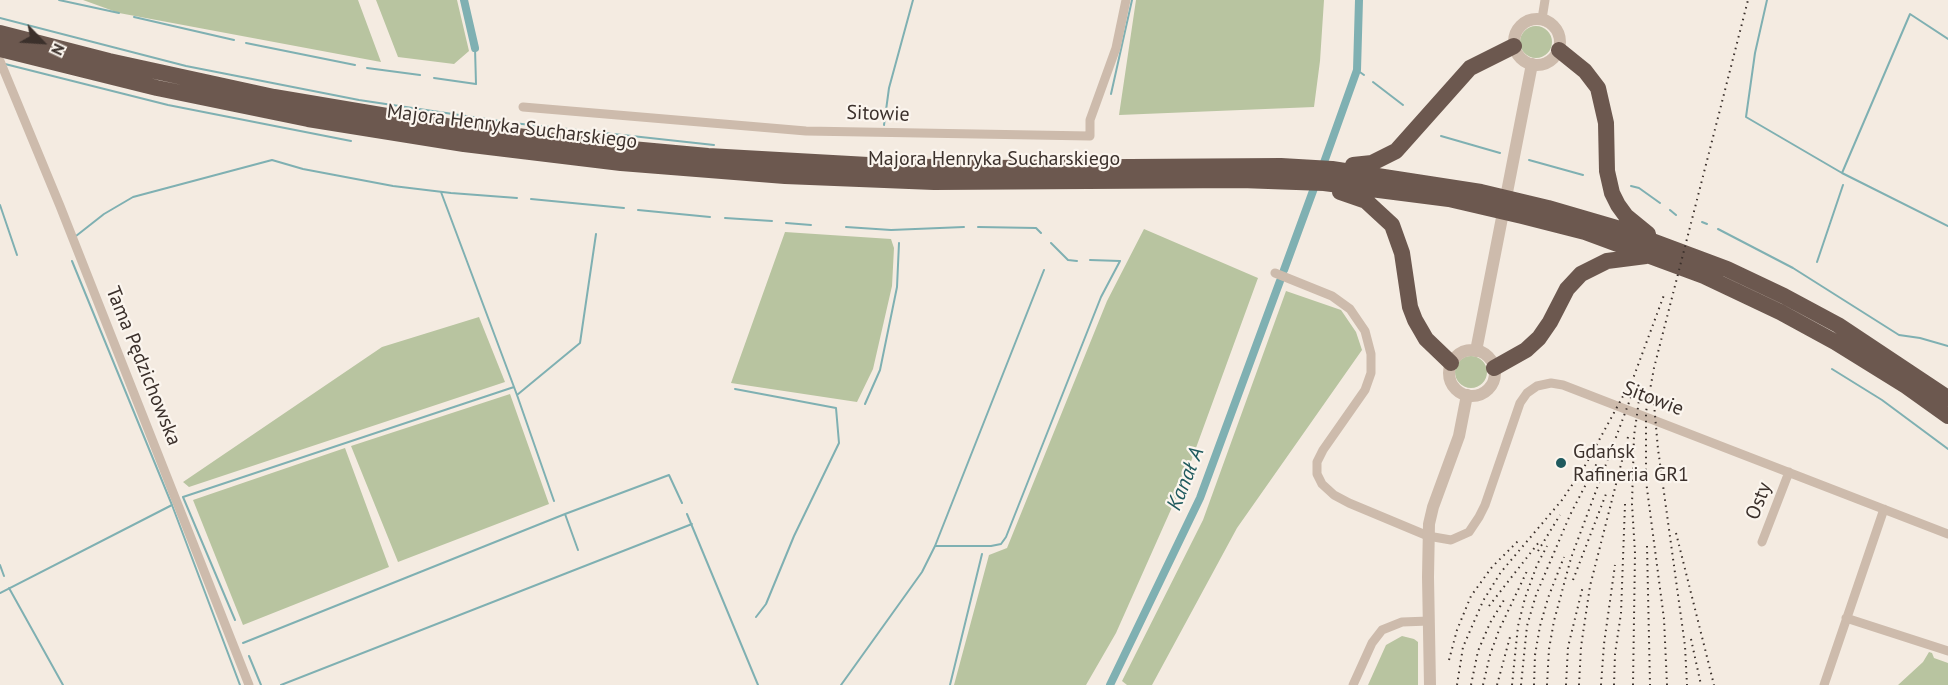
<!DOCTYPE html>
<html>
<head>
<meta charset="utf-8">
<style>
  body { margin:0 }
  #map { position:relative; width:1948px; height:685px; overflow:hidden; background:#f4ebe1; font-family:"PT Sans",sans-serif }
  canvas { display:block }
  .north { position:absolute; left:12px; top:12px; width:60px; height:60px; -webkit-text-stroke:4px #fbf5ee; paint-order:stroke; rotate:115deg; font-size:16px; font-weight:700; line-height:24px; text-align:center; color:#3b302b }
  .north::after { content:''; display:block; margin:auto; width:21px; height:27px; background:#3b302b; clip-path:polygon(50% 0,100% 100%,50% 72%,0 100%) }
</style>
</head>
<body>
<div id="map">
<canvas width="1948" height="685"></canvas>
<div class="north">N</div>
</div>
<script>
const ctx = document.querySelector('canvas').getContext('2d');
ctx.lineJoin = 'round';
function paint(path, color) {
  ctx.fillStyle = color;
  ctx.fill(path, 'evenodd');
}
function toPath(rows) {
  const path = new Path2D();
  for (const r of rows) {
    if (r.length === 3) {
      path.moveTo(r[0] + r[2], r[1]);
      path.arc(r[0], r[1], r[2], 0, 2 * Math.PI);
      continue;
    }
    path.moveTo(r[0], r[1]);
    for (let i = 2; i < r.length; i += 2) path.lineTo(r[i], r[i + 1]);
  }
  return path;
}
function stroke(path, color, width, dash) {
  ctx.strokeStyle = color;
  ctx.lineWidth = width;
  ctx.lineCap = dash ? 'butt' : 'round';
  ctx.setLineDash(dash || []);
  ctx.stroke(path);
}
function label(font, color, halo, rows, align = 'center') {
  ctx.font = font + ' "PT Sans",sans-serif';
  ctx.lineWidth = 4.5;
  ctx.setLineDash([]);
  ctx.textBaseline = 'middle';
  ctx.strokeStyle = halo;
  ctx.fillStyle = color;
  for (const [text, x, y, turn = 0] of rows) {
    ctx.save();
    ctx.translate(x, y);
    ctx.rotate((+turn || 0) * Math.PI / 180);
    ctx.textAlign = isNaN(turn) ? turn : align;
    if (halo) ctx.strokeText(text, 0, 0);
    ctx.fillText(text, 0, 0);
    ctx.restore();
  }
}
const green = toPath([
  [83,0,358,0,381,62,119,13],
  [376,0,457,0,469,51,454,64,398,57],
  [1136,0,1324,0,1320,61,1314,107,1119,115],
  [1536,42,16],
  [1144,229,1258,278,1185,478,1116,633,1086,685,954,685,989,555,1007,548,1107,301],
  [785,232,891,239,894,248,892,286,873,369,857,402,731,383],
  [1286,291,1341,310,1356,332,1362,350,1237,528,1152,685,1127,685,1122,681,1203,520],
  [479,317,505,382,189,487,183,482,382,347],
  [1471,372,16],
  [510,394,549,504,398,562,351,446],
  [345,448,389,567,243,625,193,500],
  [1402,636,1414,639,1418,642,1418,685,1368,685,1386,645],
  [1929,652,1932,653,1934,658,1948,663,1948,685,1898,685,1923,662]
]);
const stream = toPath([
  [59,0,119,13],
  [1767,0,1755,53,1746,117,1842,173],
  [134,17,234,40],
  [0,18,186,66,359,100,513,123,714,145],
  [1948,39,1910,14,1842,173,1948,226],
  [246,43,355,65],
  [5,64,168,105,351,141],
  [367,68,420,75],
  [1357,70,1364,75],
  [434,78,476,84,475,48],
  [1373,82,1403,105],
  [1111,94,1132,0],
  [884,125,889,88,913,0],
  [1441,136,1500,153],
  [1529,160,1583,175],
  [1631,186,1639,188,1660,203],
  [441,192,517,395,580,343,596,234],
  [531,199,624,208],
  [0,205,17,255],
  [638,210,710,217],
  [1670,210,1676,215],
  [725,218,772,221],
  [1702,222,1707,224],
  [786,223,811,225],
  [846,227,891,230,964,227],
  [978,227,1036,228,1041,233],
  [1718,229,1793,268,1899,335,1920,338,1948,346],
  [76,236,104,214,133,197,272,160,303,169,393,186,451,193,517,198],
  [1051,243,1068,260,1077,261],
  [1817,262,1843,185],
  [1832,369,1882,400,1948,449],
  [735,389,836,408,839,443,794,536,766,604,756,617],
  [517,395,554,501],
  [865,404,880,370,897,287,899,243],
  [172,505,240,685],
  [687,514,758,685],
  [935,546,991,546,1001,544,1006,537,1101,297,1120,261,1090,260],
  [578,550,565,514,669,475,682,503],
  [0,565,4,576],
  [9,588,63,685],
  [0,593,172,505,72,261],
  [235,620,183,497,514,387],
  [243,643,565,514],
  [249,656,261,685],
  [281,685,692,524],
  [841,685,922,572,935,546,1044,270],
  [950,685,982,554]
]);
const canal = toPath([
  [464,0,475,48],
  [1322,168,1357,70,1359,0],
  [1284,270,1317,180],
  [1110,685,1200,498,1280,281]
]);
const minor = toPath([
  [1542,19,1545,0],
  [0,61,60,206,249,685],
  [523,107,806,131,1090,136,1090,120,1116,48,1126,0],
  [1275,273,1332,296,1350,309,1365,331,1371,354,1371,373,1365,390,1323,450,1317,462,1317,474,1322,484,1334,495,1349,503,1428,536,1451,540,1469,532,1479,517,1485,505,1520,403,1527,393,1537,386,1551,383,1563,385,1948,534],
  [1762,542,1789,472],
  [1846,618,1948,651],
  [1353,685,1372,643,1382,630,1402,622,1429,621],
  [1824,685,1884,509]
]);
const tertiary = toPath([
  [1537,42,23],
  [1472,373,23],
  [1476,351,1532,64],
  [1430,685,1428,577,1429,524,1433,507,1459,436,1467,395]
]);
const trunk = toPath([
  [0,33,109,61,274,97,458,128,577,144,708,156,886,166,981,168,1281,166,1332,169,1481,192,1548,208,1620,229,1727,269,1784,296,1838,325,1948,398],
  [0,49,157,88,308,119,464,144,621,163,785,176,934,182,1241,180,1324,183,1449,199,1522,216,1585,232,1704,276,1780,312,1835,342,1906,386,1948,416],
  [1559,50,1585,71,1598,88,1606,123,1607,171,1612,193,1618,205,1626,216,1648,234],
  [1353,165,1372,163,1396,151,1470,68,1514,46],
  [1340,192,1366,201,1392,225,1402,253,1410,307,1415,320,1426,339,1451,363],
  [1494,368,1526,350,1539,338,1550,322,1567,289,1581,274,1607,261,1646,256]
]);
const rail = toPath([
  [1654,404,1658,449,1685,646,1687,685],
  [1676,533,1714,685],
  [1647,546,1650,685],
  [1538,551,1560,515],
  [1573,580,1606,494],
  [1489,606,1539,542],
  [1691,639,1701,685],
  [1449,660,1457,630,1471,596,1492,567,1518,541],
  [1457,685,1463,647,1483,601,1501,572,1562,500,1586,464,1634,376,1664,295],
  [1471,685,1478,651,1490,623,1504,600],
  [1483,685,1490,655,1499,630,1528,569],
  [1497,685,1510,637],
  [1512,685,1518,626,1525,598,1537,565,1547,546],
  [1521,685,1527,626,1536,595,1570,515,1598,461],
  [1534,685,1535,655,1540,626,1548,598,1564,557],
  [1547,685,1549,649,1554,621,1571,558,1631,397],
  [1566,685,1568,647,1583,586],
  [1579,685,1581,647,1590,586,1628,437],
  [1601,685,1604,644,1615,565],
  [1614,685,1615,654,1621,613,1625,504],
  [1633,685,1635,553,1632,504,1634,436,1639,400],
  [1667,685,1664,619,1646,481,1646,412,1654,368,1748,0]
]);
const markers = [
  [1561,463,6,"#1f5a5e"]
];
const streetNames = [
  ["Sitowie",878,114,2],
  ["Majora Henryka Sucharskiego",512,127,7],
  ["Majora Henryka Sucharskiego",994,159],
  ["Tama Pędzichowska",143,366,68],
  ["Sitowie",1653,399,21],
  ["Osty",1759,501,-69]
];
const poiNames = [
  ["Gdańsk",1573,452],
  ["Rafineria GR1",1573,475]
];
const waterNames = [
  ["Kanał A",1186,479,-68]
];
paint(green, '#b8c4a0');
stroke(stream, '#7fb0b2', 2);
stroke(canal, '#7fb0b2', 8);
stroke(minor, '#cdbbac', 9);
stroke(tertiary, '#cdbbac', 12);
stroke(trunk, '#6c584f', 16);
stroke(rail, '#3b302b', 2, [1.5, 4.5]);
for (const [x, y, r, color] of markers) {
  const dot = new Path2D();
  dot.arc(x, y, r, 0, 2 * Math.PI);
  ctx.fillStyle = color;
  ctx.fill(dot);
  stroke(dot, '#fbf5ee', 2);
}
label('20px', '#3b302b', '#fbf5ee', streetNames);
label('20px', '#3b302b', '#fbf5ee', poiNames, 'left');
label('italic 21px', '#1f5a5e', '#fbf5ee', waterNames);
</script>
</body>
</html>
